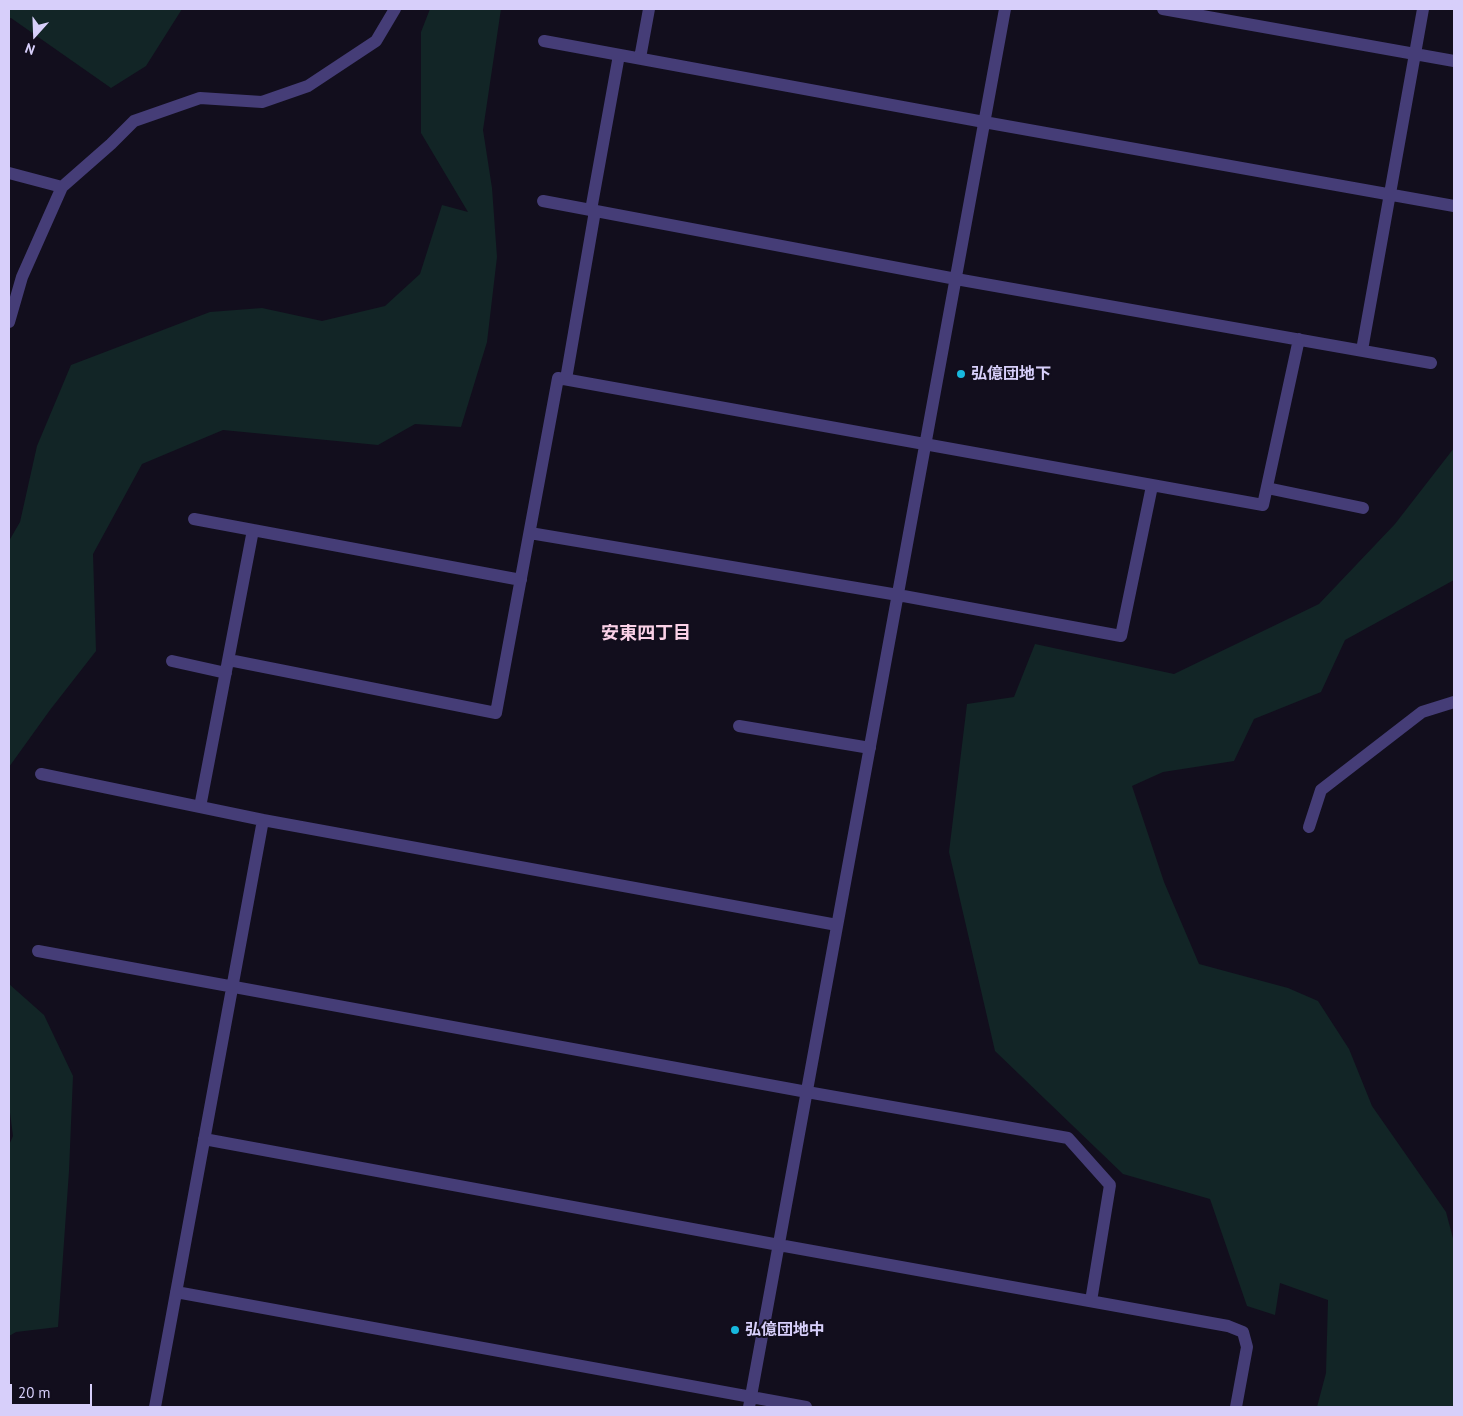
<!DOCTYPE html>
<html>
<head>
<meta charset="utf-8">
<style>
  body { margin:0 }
  #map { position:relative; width:1463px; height:1416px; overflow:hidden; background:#120e1d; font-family:"PT Sans",sans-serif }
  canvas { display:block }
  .frame { position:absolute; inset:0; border:10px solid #d7cffa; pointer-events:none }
  .north { position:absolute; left:10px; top:10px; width:50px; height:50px; -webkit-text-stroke:4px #120e1d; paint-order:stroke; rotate:200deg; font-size:14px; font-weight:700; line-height:20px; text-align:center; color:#d7cffa }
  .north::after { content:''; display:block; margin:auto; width:18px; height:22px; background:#d7cffa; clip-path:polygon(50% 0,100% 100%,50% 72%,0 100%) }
  .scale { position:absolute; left:10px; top:1384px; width:82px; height:22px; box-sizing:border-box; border:2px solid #d7cffa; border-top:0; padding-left:6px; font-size:15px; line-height:18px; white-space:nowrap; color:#d7cffa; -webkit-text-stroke:4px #120e1d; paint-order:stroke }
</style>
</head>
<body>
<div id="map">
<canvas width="1463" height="1416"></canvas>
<div class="frame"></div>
<div class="north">N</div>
<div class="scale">20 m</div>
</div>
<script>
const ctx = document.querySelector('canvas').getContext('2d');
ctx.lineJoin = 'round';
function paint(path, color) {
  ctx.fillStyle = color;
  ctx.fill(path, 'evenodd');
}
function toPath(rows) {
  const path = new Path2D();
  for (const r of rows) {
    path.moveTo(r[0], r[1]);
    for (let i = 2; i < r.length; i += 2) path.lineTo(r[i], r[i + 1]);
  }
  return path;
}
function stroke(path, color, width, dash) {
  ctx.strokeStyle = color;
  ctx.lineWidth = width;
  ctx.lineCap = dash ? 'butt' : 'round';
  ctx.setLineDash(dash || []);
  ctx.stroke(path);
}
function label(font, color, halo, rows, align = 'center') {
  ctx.font = font + ' "PT Sans","Noto Sans JP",sans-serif';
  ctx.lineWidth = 4;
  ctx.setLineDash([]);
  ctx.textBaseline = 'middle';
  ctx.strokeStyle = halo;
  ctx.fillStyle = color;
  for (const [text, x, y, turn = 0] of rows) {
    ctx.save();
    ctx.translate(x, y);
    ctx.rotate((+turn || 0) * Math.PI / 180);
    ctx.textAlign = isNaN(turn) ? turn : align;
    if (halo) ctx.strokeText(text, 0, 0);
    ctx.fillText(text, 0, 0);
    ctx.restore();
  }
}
const green = toPath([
  [9,9,182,9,146,66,111,88,11,18,9,18],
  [430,9,501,9,483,130,492,188,497,257,487,342,461,427,415,424,378,445,223,430,142,464,93,554,96,651,50,710,9,767,9,541,20,522,37,446,71,365,210,312,262,308,322,321,385,306,420,274,442,205,468,212,421,133,421,32],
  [1454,448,1454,580,1345,640,1321,692,1254,719,1234,761,1163,772,1132,786,1164,882,1199,964,1288,988,1318,1001,1349,1049,1372,1106,1446,1212,1454,1242,1454,1407,1317,1407,1326,1373,1328,1300,1280,1283,1275,1315,1247,1306,1210,1199,1123,1174,995,1051,949,852,967,704,1014,697,1035,644,1174,674,1319,604,1395,524],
  [9,984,44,1015,73,1076,69,1171,58,1327,16,1332,9,1336,9,1145,13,1136,9,1105]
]);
const minor = toPath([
  [1163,9,1454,61],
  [544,41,984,122,1454,206],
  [640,58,649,9],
  [9,173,62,187],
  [543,201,956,279,1431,363],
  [591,210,619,55],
  [9,322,22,277,62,187,111,144,134,121,200,98,262,102,308,86,376,41,395,9],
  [1362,350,1423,9],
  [566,379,595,211],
  [1267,488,1363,508],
  [194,519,521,580],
  [530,533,898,595,1121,636,1152,486],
  [229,660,496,713,558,378,1263,505,1299,339],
  [172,661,226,673],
  [739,726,870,748],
  [41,774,263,820],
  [200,807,253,530],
  [1309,827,1321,790,1422,712,1454,702],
  [38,951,807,1092,1068,1138,1110,1185,1091,1301],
  [204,1139,779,1245,1228,1326,1243,1332,1247,1347,1236,1407],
  [176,1292,806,1407],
  [155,1407,263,820,837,925],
  [749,1407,1005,9]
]);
const markers = [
  [961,374,5,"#17b8de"],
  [735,1330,5,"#17b8de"]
];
const poiNames = [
  ["弘億団地下",971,374],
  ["弘億団地中",745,1330]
];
const neighbourhoodNames = [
  ["安東四丁目",646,634]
];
paint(green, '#122526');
stroke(minor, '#453d77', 12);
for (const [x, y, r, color] of markers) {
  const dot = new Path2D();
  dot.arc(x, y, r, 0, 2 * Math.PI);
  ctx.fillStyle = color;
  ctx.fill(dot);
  stroke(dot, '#120e1d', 2);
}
label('bold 16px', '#d7cffa', '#120e1d', poiNames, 'left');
label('bold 18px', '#fad1e7', '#120e1d', neighbourhoodNames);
</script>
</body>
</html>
